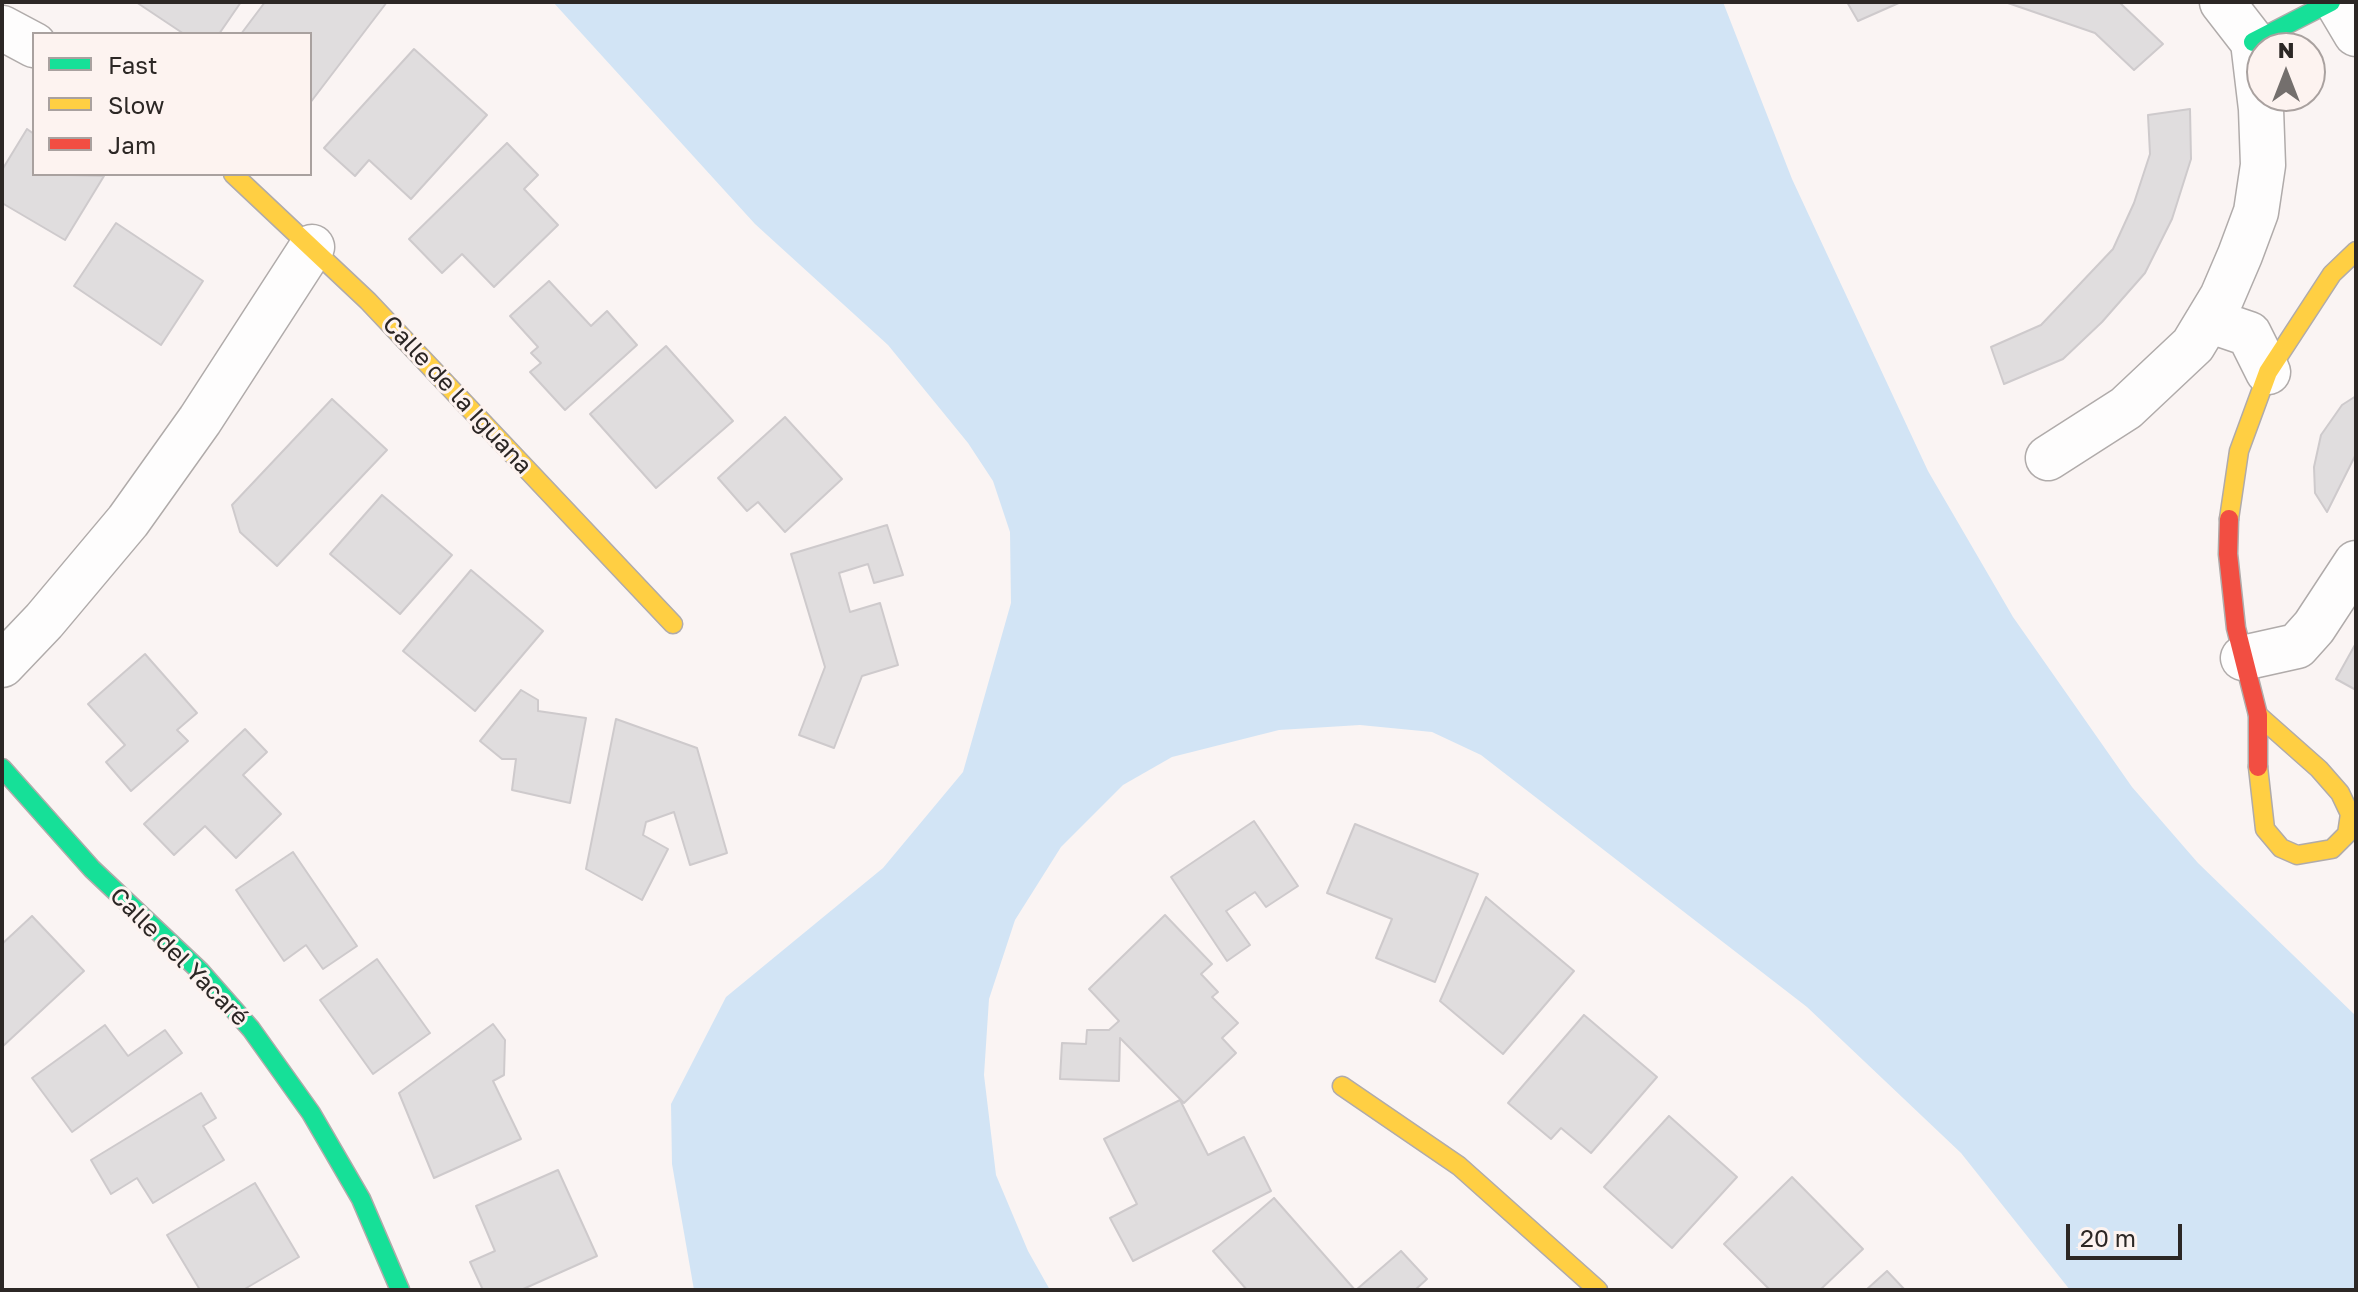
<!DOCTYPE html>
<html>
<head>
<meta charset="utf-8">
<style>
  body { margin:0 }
  #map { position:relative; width:2358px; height:1292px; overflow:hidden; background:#faf4f3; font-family:"Golos Text",sans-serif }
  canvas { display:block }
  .frame { position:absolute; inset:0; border:4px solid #2c2725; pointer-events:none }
  .legend { position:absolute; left:32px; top:32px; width:280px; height:144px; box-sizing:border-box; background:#fdf3f0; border:2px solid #a9a19f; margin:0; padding:10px 14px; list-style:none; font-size:24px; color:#2c2725 }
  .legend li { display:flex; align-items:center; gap:16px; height:40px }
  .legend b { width:40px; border:2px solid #a9a19f }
  .north { position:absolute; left:2246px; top:32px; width:80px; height:80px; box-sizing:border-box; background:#fdf3f0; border:2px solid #a9a19f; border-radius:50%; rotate:0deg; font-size:22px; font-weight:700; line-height:32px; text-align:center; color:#2c2725 }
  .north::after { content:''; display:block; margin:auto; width:28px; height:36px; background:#746f6d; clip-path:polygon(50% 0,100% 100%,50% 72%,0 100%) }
  .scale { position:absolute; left:2066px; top:1224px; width:116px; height:36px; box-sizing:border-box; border:4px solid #2c2725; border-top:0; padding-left:10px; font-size:24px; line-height:28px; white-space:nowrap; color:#2c2725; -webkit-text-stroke:6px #fdf3f0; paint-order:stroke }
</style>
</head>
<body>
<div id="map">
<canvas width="2358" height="1292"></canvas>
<div class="frame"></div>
<ul class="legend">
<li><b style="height:10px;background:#16e098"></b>Fast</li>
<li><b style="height:10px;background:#ffcf43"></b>Slow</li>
<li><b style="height:10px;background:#f24e42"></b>Jam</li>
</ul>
<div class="north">N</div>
<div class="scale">20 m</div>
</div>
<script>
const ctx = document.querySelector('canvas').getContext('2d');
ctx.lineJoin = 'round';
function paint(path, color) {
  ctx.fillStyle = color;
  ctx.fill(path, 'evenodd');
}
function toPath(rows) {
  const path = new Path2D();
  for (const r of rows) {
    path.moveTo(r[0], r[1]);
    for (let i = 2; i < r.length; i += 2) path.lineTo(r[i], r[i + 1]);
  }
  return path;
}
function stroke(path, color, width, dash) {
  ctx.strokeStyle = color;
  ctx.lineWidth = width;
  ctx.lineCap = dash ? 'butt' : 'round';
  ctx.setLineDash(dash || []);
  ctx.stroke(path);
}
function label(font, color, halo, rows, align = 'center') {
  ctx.font = font + ' "Golos Text",sans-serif';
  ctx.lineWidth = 6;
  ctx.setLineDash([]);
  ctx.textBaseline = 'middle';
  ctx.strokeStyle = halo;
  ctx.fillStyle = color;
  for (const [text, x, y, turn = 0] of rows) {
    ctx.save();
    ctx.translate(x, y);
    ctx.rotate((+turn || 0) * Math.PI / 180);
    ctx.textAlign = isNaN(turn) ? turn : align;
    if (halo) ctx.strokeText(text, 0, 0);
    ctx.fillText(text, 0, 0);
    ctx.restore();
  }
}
const water = toPath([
  [553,2,1723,2,1792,179,1928,471,2013,617,2132,787,2198,863,2356,1016,2356,1290,2070,1290,1961,1153,1807,1007,1481,755,1432,732,1360,725,1279,730,1172,757,1123,785,1061,847,1015,920,989,999,984,1075,996,1175,1028,1251,1050,1290,694,1290,672,1164,671,1104,726,997,883,868,963,772,1011,603,1010,532,993,481,968,443,888,345,755,224]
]);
const building = toPath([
  [136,2,241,2,219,34,184,34,136,2],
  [265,2,387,2,310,103,310,34,241,34,265,2],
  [1847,2,1901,2,1858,21,1847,2],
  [2005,2,2119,2,2163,44,2134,70,2095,33,2005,2],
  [414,49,487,115,411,199,369,160,355,176,324,148,414,49],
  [2190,109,2191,159,2172,219,2145,273,2102,322,2063,359,2004,384,1991,347,2041,325,2113,249,2134,203,2150,154,2148,115,2190,109],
  [27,129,34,134,34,174,104,176,65,240,2,203,2,170,27,129],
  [507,143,538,175,524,189,558,225,494,287,462,254,442,273,409,239,507,143],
  [116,223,203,281,161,345,74,286,116,223],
  [549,281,591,326,607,311,637,345,565,410,530,372,541,363,531,353,538,347,510,316,549,281],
  [666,346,733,421,656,488,590,414,666,346],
  [2356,396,2356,454,2327,512,2315,493,2314,467,2321,435,2342,405,2356,396],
  [332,399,387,450,277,566,240,532,232,505,332,399],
  [785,417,842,479,785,532,758,502,747,511,718,478,785,417],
  [382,495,452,555,400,614,330,554,382,495],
  [887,525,903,575,874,583,868,564,839,573,850,612,880,603,898,665,862,676,834,748,799,735,825,667,791,554,887,525],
  [471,570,543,631,475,711,403,651,471,570],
  [2356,643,2356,690,2336,679,2356,643],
  [145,654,197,713,177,730,188,741,131,791,106,762,125,745,88,704,145,654],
  [521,690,538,700,538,711,586,718,570,803,512,790,516,759,502,759,480,741,521,690],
  [616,719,697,748,727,853,690,865,674,812,646,822,643,835,668,849,642,900,586,869,616,719],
  [245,729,267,752,243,775,281,814,236,858,205,826,174,855,144,824,245,729],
  [1254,821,1298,886,1266,907,1255,892,1226,911,1250,945,1227,961,1171,877,1254,821],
  [1355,824,1478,874,1435,982,1376,958,1392,919,1327,893,1355,824],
  [293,852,357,946,323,969,306,945,284,961,236,890,293,852],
  [1486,897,1574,971,1503,1054,1440,1001,1486,897],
  [1165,915,1212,964,1201,974,1218,992,1212,997,1238,1023,1222,1038,1236,1053,1184,1103,1120,1038,1119,1081,1060,1079,1062,1043,1086,1044,1087,1030,1109,1030,1119,1021,1089,989,1165,915],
  [32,916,84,971,2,1047,2,944,32,916],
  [377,959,430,1033,373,1074,320,1000,377,959],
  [1584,1015,1657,1077,1591,1153,1561,1128,1551,1139,1508,1103,1584,1015],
  [493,1024,505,1040,504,1075,493,1081,521,1139,434,1178,399,1093,493,1024],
  [105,1025,128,1056,165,1030,182,1053,72,1132,32,1078,105,1025],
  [201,1093,216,1118,203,1126,224,1160,153,1203,137,1178,111,1194,91,1160,201,1093],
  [1180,1100,1208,1155,1244,1137,1271,1191,1133,1261,1110,1218,1137,1204,1104,1139,1180,1100],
  [1669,1116,1737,1177,1672,1248,1604,1187,1669,1116],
  [558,1170,597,1256,521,1290,483,1290,470,1262,495,1251,476,1206,558,1170],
  [1792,1177,1863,1249,1820,1290,1770,1290,1724,1244,1792,1177],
  [255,1183,299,1257,243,1290,200,1290,167,1235,255,1183],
  [1274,1198,1355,1290,1247,1290,1213,1251,1274,1198],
  [1401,1251,1427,1279,1415,1290,1356,1290,1401,1251],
  [1887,1271,1905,1290,1866,1290,1887,1271]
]);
const street = toPath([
  [2337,2,2356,34],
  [2,28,34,45],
  [2208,320,2249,334,2268,372],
  [2048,458,2126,408,2193,345,2222,297,2240,255,2256,212,2263,165,2261,109,2253,42,2222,2],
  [2243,658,2297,646,2314,627,2356,563],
  [2,665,44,621,128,521,200,420,312,247]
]);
const fast = toPath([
  [2253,42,2331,2],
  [2,768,92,869,200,971,251,1029,311,1113,361,1199,400,1290]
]);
const slow = toPath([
  [233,174,368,301,673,624],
  [2229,519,2239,451,2268,372,2332,274,2356,251],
  [2258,715,2319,769,2340,793,2350,814,2347,834,2332,849,2297,855,2281,848,2265,829,2258,767],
  [1342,1086,1459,1166,1598,1290]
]);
const jam = toPath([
  [2229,519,2228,554,2236,628,2258,715,2258,767]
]);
const streetNames = [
  ["Calle de la Iguana",457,395,47],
  ["Calle del Yacaré",179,957,45]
];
paint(water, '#d2e4f5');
paint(building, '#e0ddde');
stroke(building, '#cecacc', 2);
stroke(street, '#b0abaa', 47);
stroke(fast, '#b0abaa', 21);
stroke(slow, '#b0abaa', 21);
stroke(jam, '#b0abaa', 21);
stroke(street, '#fefdfd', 44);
stroke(fast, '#16e098', 18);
stroke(slow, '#ffcf43', 18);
stroke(jam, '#f24e42', 18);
label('24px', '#2c2725', '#fdf3f0', streetNames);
</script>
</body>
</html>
